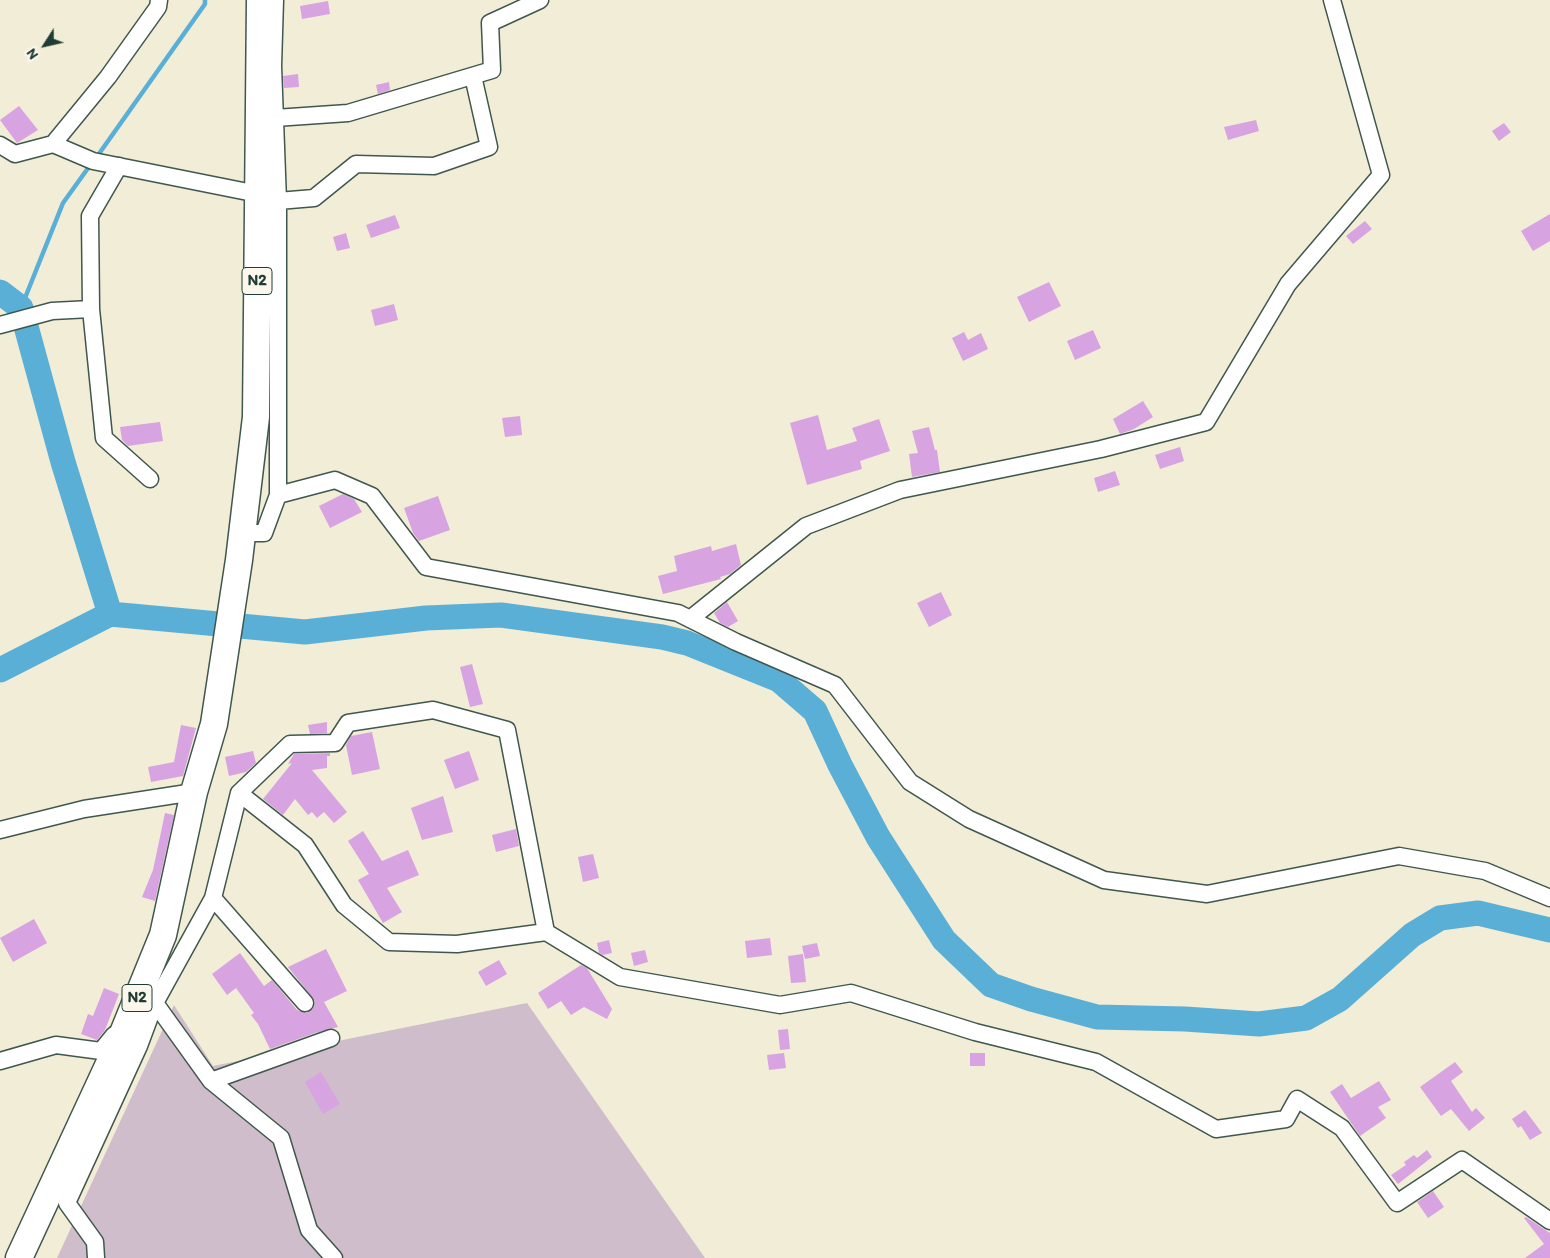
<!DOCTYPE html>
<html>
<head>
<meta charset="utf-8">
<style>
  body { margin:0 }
  #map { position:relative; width:1550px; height:1258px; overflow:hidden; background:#f2edd7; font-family:Itim,sans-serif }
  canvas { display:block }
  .north { position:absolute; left:20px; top:20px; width:50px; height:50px; -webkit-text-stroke:4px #fbf7ec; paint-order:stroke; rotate:235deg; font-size:14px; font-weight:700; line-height:20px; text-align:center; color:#1f3d34 }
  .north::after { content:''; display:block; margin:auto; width:18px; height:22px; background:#1f3d34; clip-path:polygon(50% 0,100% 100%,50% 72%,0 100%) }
</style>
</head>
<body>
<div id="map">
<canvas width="1550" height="1258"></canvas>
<div class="north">N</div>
</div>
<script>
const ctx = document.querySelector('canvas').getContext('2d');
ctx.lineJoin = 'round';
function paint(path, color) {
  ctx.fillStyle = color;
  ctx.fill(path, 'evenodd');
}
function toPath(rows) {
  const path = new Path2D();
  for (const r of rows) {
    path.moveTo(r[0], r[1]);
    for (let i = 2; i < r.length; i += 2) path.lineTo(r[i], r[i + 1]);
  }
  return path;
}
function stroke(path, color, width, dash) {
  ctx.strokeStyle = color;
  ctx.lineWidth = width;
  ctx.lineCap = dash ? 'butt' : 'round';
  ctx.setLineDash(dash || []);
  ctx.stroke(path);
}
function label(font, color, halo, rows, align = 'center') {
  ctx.font = font + ' Itim,sans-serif';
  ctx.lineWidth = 5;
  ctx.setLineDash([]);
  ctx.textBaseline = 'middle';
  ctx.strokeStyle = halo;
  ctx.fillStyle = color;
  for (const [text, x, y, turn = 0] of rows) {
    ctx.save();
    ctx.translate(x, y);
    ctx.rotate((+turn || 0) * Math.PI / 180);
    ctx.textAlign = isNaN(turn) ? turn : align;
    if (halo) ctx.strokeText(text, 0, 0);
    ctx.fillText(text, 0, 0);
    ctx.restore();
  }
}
const industrial = toPath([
  [527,1003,705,1258,57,1258,174,1005,213,1066]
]);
const stream = toPath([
  [96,158,205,4,205,0],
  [21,308,63,203,91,164]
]);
const river = toPath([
  [0,292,21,308,63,462,110,614],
  [110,614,305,632,426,618,501,615,662,637,687,643,779,680,815,711,840,765,878,837,944,940,991,985,1031,999,1097,1017,1185,1019,1259,1024,1306,1018,1340,999,1412,935,1440,918,1478,913,1550,930],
  [0,670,110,614]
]);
const building = toPath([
  [328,1,330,14,302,19,300,6],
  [298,74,299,87,284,88,283,76],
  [389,82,390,90,378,94,376,85],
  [19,106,38,130,17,143,0,120],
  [1256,120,1259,131,1228,140,1224,127],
  [1504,123,1511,132,1499,141,1492,131],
  [1550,214,1550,241,1533,251,1521,231],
  [395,215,400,228,371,238,366,225],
  [1365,221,1372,229,1353,244,1346,236],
  [346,233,350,248,337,251,333,237],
  [1049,282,1061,306,1029,322,1017,297],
  [394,304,398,320,375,326,371,310],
  [1093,330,1101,348,1075,360,1067,341],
  [964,332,968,340,981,333,988,349,963,361,952,338],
  [1143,401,1153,417,1134,429,1120,434,1113,419],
  [818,415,827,450,857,441,852,428,879,419,890,451,860,461,862,469,807,485,790,423],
  [520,416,522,435,505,437,502,418],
  [160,422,163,441,128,446,122,440,120,427],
  [929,427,935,450,937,450,940,472,912,477,909,454,918,453,912,431],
  [1180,447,1184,461,1160,469,1155,455],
  [1115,471,1120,485,1098,492,1094,478],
  [343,494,354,499,362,512,330,528,319,506],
  [438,496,450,530,419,541,413,533,404,508],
  [736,544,741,565,730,574,720,577,721,579,663,594,658,576,677,571,674,556,711,546,712,551],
  [941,592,952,615,929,627,917,603],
  [727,602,738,621,728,627,720,623,714,613],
  [472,664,483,704,470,707,460,667],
  [327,722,327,733,310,734,308,725],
  [181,725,196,728,183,776,151,782,148,767,174,762],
  [372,732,380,769,352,775,346,745,351,736],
  [253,751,256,763,246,772,229,776,225,757],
  [469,751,479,780,455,789,444,760],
  [330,753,330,756,327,756,327,768,312,770,347,812,334,823,324,812,317,818,312,812,308,815,295,799,283,815,263,799,292,763,288,764,294,754],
  [443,796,453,832,422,840,411,808],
  [165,813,174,815,155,901,142,897,153,870],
  [516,829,519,846,496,852,492,835],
  [363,831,382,861,408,850,419,875,387,888,402,912,383,923,358,880,369,874,348,841],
  [593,854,599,878,583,882,578,857],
  [34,919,47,943,13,962,0,938],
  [770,938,772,955,747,958,745,941],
  [609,940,612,953,603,955,599,953,597,943],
  [817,943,820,956,805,959,802,946],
  [326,949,347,991,324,1002,338,1027,315,1033,270,1049,258,1024,251,1015,254,1013,236,988,227,995,212,974,240,953,264,986,272,980,297,1010,307,1013,314,1007,315,1001,288,967],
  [645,950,648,962,634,966,631,953],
  [803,954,806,982,791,983,788,956],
  [499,960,507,974,486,986,478,972],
  [581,965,587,968,612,1009,607,1019,584,1007,571,1015,561,1001,548,1009,538,993],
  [104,988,119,994,105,1030,97,1040,81,1034,88,1014,93,1016],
  [788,1029,790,1049,780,1050,778,1030],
  [784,1053,786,1068,769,1070,767,1055],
  [970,1053,985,1053,985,1066,970,1066],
  [1455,1062,1463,1072,1451,1081,1472,1112,1476,1108,1485,1118,1469,1131,1451,1109,1441,1116,1420,1087],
  [321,1072,340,1104,323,1114,305,1082],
  [1379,1081,1391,1100,1378,1107,1386,1118,1360,1136,1330,1092,1342,1084,1351,1098],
  [1525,1110,1542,1133,1530,1140,1521,1126,1518,1128,1512,1119],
  [1427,1150,1432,1157,1398,1184,1391,1175,1406,1165,1404,1162,1414,1155,1417,1158],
  [1433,1191,1444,1207,1428,1218,1417,1202],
  [1526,1217,1550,1233,1550,1258,1525,1258,1544,1244,1524,1218]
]);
const minor = toPath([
  [275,0,273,66,278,201,278,495],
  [275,118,348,113,492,70,490,23,540,0],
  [53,144,108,77,158,7,159,0],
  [0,145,15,154,53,144,93,161,258,194],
  [278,201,314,198,356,164,434,166,489,147,473,76],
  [91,309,104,438,150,479],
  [0,325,52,311,91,309,90,216,119,166],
  [242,533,264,533,278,495,335,480,372,496,426,567,678,613,736,642,835,685,910,782,969,819,1104,880,1207,894,1399,856,1485,871,1550,898],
  [690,619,806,526,900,490,1101,449,1206,422,1288,284,1381,175,1332,0],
  [239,793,305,845,344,905,389,942,457,944,546,932],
  [0,830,84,809,194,792],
  [213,898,305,1003],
  [155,1003,211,1081,331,1038],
  [0,1061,56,1045,101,1051,114,1035],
  [211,1081,281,1138,309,1230,334,1258],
  [96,1258,95,1242,67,1203,139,1046,155,1003,213,898,239,793,290,744,335,743,348,723,433,710,507,730,546,932,620,977,780,1005,851,993,975,1032,1096,1062,1216,1129,1286,1119,1297,1099,1342,1128,1397,1203,1462,1160,1550,1221]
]);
const trunk = toPath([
  [19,1258,121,1038,163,935,194,792,214,724,239,560,256,417,260,0]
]);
const shields = [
  [257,281,30],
  [137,998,30]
];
const shieldNames = [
  ["N2",257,281],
  ["N2",137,998]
];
paint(industrial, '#d0bdcc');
stroke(stream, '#5aafd6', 4.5);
stroke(river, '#5aafd6', 25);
paint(building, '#d8a3e1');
stroke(minor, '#3f574c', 19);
stroke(trunk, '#3f574c', 29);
stroke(minor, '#fff', 16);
stroke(trunk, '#fff', 26);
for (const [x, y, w] of shields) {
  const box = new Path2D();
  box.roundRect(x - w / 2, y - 13.5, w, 27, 4);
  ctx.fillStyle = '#fbf7ec';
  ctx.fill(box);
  stroke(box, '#1f3d34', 1);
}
label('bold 16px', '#1f3d34', null, shieldNames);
</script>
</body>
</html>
